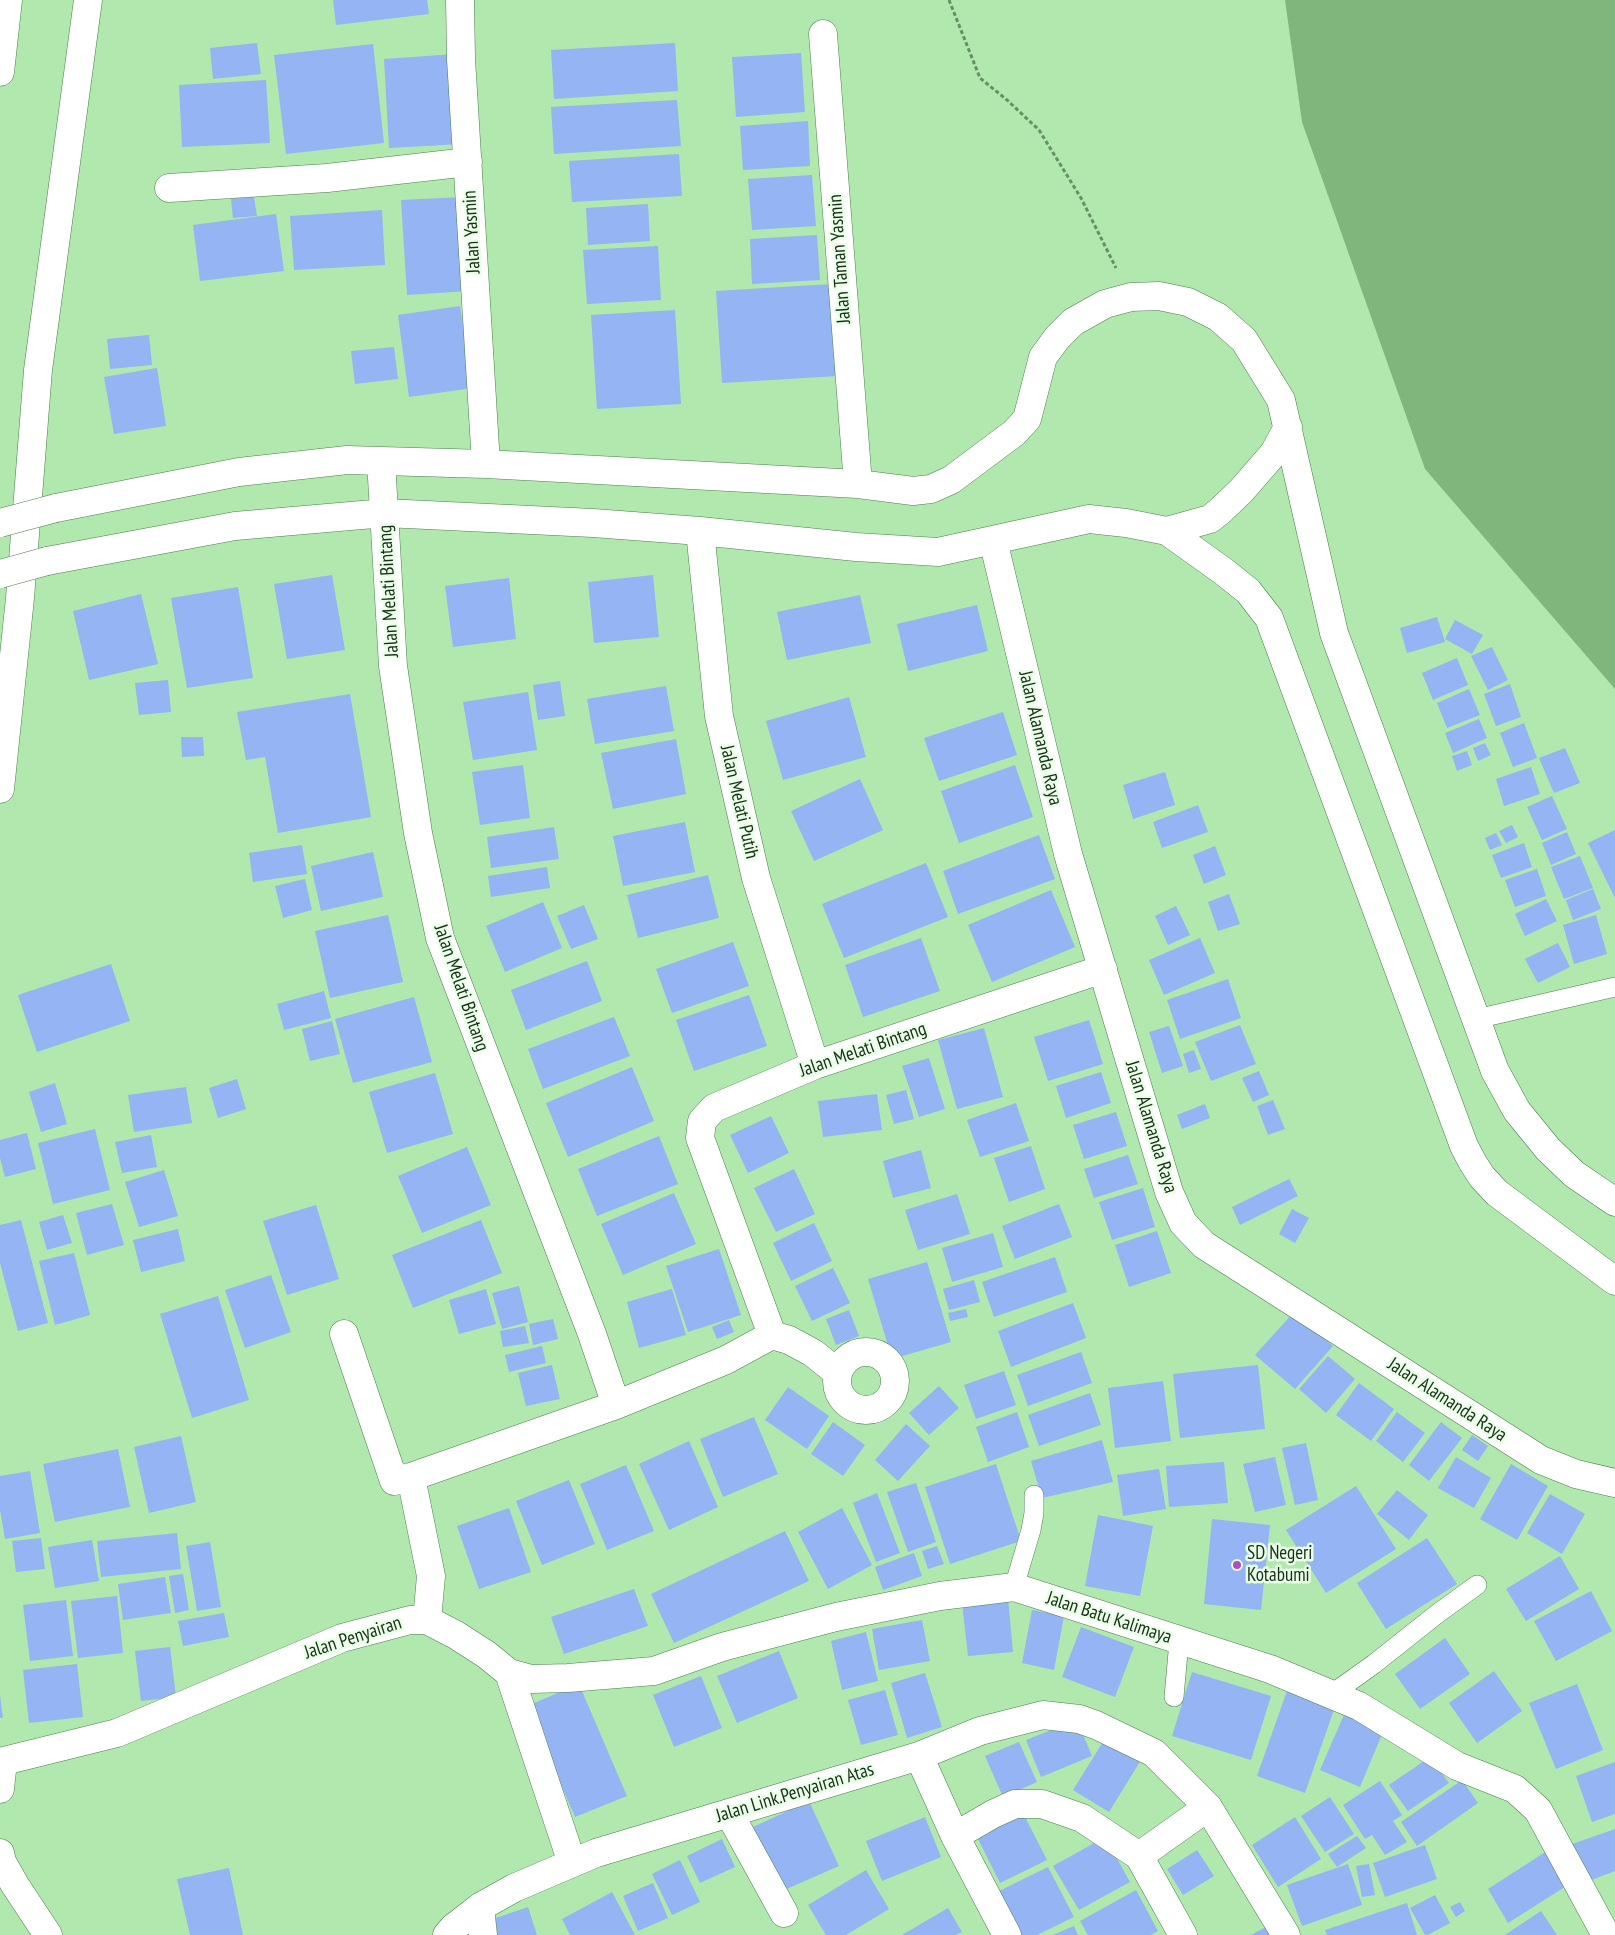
<!DOCTYPE html>
<html>
<head>
<meta charset="utf-8">
<style>
  body { margin:0 }
  canvas { display:block; background:#b0e8ae }
</style>
</head>
<body>
<canvas width="1615" height="1935"></canvas>
<script>
const ctx = document.querySelector('canvas').getContext('2d');
ctx.lineJoin = 'round';
function paint(path, color) {
  ctx.fillStyle = color;
  ctx.fill(path, 'evenodd');
}
function toPath(rows) {
  const path = new Path2D();
  for (const r of rows) {
    if (r.length === 3) {
      path.moveTo(r[0] + r[2], r[1]);
      path.arc(r[0], r[1], r[2], 0, 2 * Math.PI);
      continue;
    }
    path.moveTo(r[0], r[1]);
    for (let i = 2; i < r.length; i += 2) path.lineTo(r[i], r[i + 1]);
  }
  return path;
}
function stroke(path, color, width, dash) {
  ctx.strokeStyle = color;
  ctx.lineWidth = width;
  ctx.lineCap = dash ? 'butt' : 'round';
  ctx.setLineDash(dash || []);
  ctx.stroke(path);
}
function label(font, color, halo, rows, align = 'center') {
  ctx.font = font + ' "PT Sans Narrow",sans-serif';
  ctx.lineWidth = 5;
  ctx.setLineDash([]);
  ctx.textBaseline = 'middle';
  ctx.strokeStyle = halo;
  ctx.fillStyle = color;
  for (const [text, x, y, turn = 0] of rows) {
    ctx.save();
    ctx.translate(x, y);
    ctx.rotate((+turn || 0) * Math.PI / 180);
    ctx.textAlign = isNaN(turn) ? turn : align;
    if (halo) ctx.strokeText(text, 0, 0);
    ctx.fillText(text, 0, 0);
    ctx.restore();
  }
}
const green = toPath([
  [1285,0,1615,0,1615,689,1425,469,1302,122]
]);
const building = toPath([
  [333,0,427,0,429,14,336,25],
  [257,43,261,74,213,79,210,48],
  [675,43,678,91,554,99,551,50],
  [373,44,384,143,286,154,274,55],
  [801,53,805,112,736,117,732,57],
  [455,54,461,144,389,148,384,59],
  [266,80,270,143,182,147,179,85],
  [677,100,681,146,554,154,551,107],
  [808,121,810,166,743,170,740,126],
  [679,154,682,196,572,202,569,161],
  [812,175,816,226,752,230,748,179],
  [254,197,257,216,233,218,231,199],
  [463,197,469,291,407,295,401,200],
  [648,204,650,241,588,245,586,208],
  [382,210,385,265,294,270,290,216],
  [276,214,284,271,200,281,193,225],
  [817,235,820,280,752,284,750,239],
  [658,246,661,300,587,304,583,250],
  [832,284,838,376,722,383,716,291],
  [460,306,473,388,409,397,398,315],
  [675,310,681,404,597,409,591,315],
  [149,335,152,365,110,369,107,339],
  [394,347,398,379,355,384,351,351],
  [157,368,166,426,114,434,104,377],
  [332,575,345,650,287,659,274,584],
  [653,575,659,637,594,643,588,582],
  [509,578,516,639,453,647,445,586],
  [238,587,253,678,187,688,171,598],
  [141,594,158,664,89,680,73,611],
  [860,595,871,643,787,660,777,612],
  [977,605,988,651,908,671,897,624],
  [1437,617,1445,642,1407,653,1400,628],
  [1455,620,1483,635,1472,654,1445,639],
  [1492,647,1508,680,1488,690,1471,656],
  [1457,658,1468,685,1433,700,1422,673],
  [168,680,171,712,139,715,135,683],
  [560,681,565,716,538,720,533,685],
  [1510,684,1521,717,1496,726,1484,694],
  [666,686,674,731,595,744,587,699],
  [1469,689,1480,715,1447,728,1437,703],
  [528,692,537,750,473,760,463,702],
  [350,694,371,817,278,833,265,757,246,760,237,712],
  [849,697,866,757,783,780,766,721],
  [1003,712,1017,755,939,781,924,738],
  [1479,719,1487,738,1453,753,1445,733],
  [1524,723,1537,758,1513,767,1500,733],
  [181,737,203,737,204,756,182,757],
  [676,739,686,794,613,809,601,753],
  [1485,743,1491,755,1478,761,1473,748],
  [1565,748,1580,783,1554,793,1539,758],
  [1467,751,1472,765,1457,771,1452,756],
  [523,765,530,818,480,825,472,772],
  [1015,765,1033,817,959,843,941,791],
  [1531,767,1540,794,1504,806,1496,779],
  [1165,772,1175,805,1133,819,1123,785],
  [860,779,883,830,814,861,791,811],
  [1552,796,1567,829,1542,840,1527,807],
  [1198,805,1208,832,1162,848,1153,822],
  [685,822,695,872,623,886,613,836],
  [1512,825,1518,837,1506,843,1499,831],
  [554,827,559,859,491,868,487,837],
  [1615,830,1615,898,1588,843],
  [1567,832,1576,854,1551,865,1542,843],
  [1496,833,1502,845,1490,850,1485,838],
  [1039,835,1055,879,958,914,943,871],
  [1524,843,1532,867,1501,878,1492,855],
  [302,845,307,874,253,882,249,853],
  [1215,846,1226,875,1204,884,1193,855],
  [373,852,383,897,321,911,311,866],
  [1580,856,1593,888,1564,899,1551,867],
  [926,863,948,917,844,958,822,904],
  [547,867,550,888,491,897,488,876],
  [1537,869,1546,896,1515,907,1505,880],
  [708,875,719,918,638,938,627,895],
  [305,879,312,910,283,918,275,886],
  [1593,889,1601,909,1573,920,1566,900],
  [1051,890,1075,947,992,982,968,925],
  [1229,894,1240,924,1218,931,1208,902],
  [1546,899,1557,921,1525,936,1515,914],
  [543,902,562,948,505,972,486,926],
  [584,905,598,939,571,949,557,916],
  [1176,906,1190,935,1168,945,1155,916],
  [388,915,403,982,330,998,315,931],
  [1596,915,1607,954,1574,964,1563,925],
  [921,938,940,991,863,1017,845,965],
  [1200,938,1215,973,1164,995,1149,960],
  [733,942,749,986,672,1013,656,969],
  [1558,943,1570,967,1538,983,1525,959],
  [587,961,602,1001,526,1030,511,990],
  [111,964,130,1021,37,1052,18,995],
  [1228,979,1241,1018,1180,1039,1167,1000],
  [324,991,331,1018,284,1030,277,1004],
  [749,995,767,1046,694,1071,676,1020],
  [414,997,432,1062,353,1083,335,1019],
  [614,1017,630,1056,543,1089,528,1049],
  [1089,1020,1103,1064,1048,1081,1034,1037],
  [332,1021,340,1054,310,1061,302,1029],
  [1240,1025,1256,1064,1211,1081,1195,1042],
  [1169,1026,1183,1066,1162,1073,1149,1032],
  [984,1028,1003,1097,957,1109,938,1040],
  [1194,1050,1201,1069,1189,1073,1183,1054],
  [929,1058,945,1109,919,1117,902,1066],
  [632,1067,654,1121,568,1157,546,1103],
  [1259,1071,1269,1095,1253,1102,1242,1078],
  [1101,1072,1111,1103,1066,1118,1056,1086],
  [435,1073,453,1134,387,1153,369,1092],
  [237,1079,246,1109,218,1118,209,1088],
  [55,1083,67,1124,41,1132,29,1092],
  [186,1087,192,1123,134,1132,128,1095],
  [906,1090,914,1119,894,1124,886,1095],
  [877,1094,882,1130,823,1137,818,1101],
  [1273,1100,1285,1129,1268,1135,1257,1106],
  [1016,1103,1029,1141,980,1157,967,1120],
  [1205,1104,1210,1118,1182,1129,1177,1115],
  [1116,1112,1127,1146,1084,1159,1073,1125],
  [771,1116,789,1153,748,1173,730,1135],
  [95,1129,110,1190,53,1204,38,1143],
  [27,1133,36,1169,5,1177,0,1158,0,1140],
  [151,1135,157,1167,122,1173,115,1142],
  [659,1136,678,1184,597,1216,578,1169],
  [1031,1146,1045,1189,1009,1202,994,1158],
  [467,1147,491,1205,422,1233,398,1176],
  [921,1150,931,1188,893,1198,883,1161],
  [1128,1155,1138,1184,1094,1198,1084,1169],
  [794,1169,815,1214,776,1232,754,1188],
  [164,1170,178,1216,139,1227,125,1182],
  [1289,1179,1298,1196,1240,1225,1232,1207],
  [1143,1188,1155,1227,1112,1240,1099,1202],
  [674,1193,696,1244,623,1275,601,1224],
  [957,1194,970,1234,918,1250,905,1210],
  [112,1204,124,1245,87,1255,76,1213],
  [1059,1204,1072,1237,1015,1259,1002,1226],
  [316,1205,339,1279,287,1295,263,1221],
  [1292,1209,1309,1218,1295,1243,1279,1234],
  [63,1215,72,1243,47,1250,39,1222],
  [21,1220,48,1323,18,1331,0,1263,0,1225],
  [481,1220,502,1273,413,1308,392,1255],
  [814,1223,832,1261,791,1281,773,1243],
  [178,1229,185,1261,141,1272,133,1240],
  [1157,1231,1171,1273,1129,1287,1115,1245],
  [993,1233,1003,1267,952,1282,942,1248],
  [719,1249,741,1315,688,1332,666,1266],
  [74,1253,90,1315,55,1325,39,1261],
  [1055,1257,1067,1292,994,1317,982,1282],
  [927,1262,951,1342,892,1359,868,1279],
  [833,1268,850,1303,812,1321,795,1286],
  [271,1275,291,1332,245,1348,225,1290],
  [974,1280,980,1302,949,1310,943,1289],
  [519,1286,528,1322,502,1329,492,1293],
  [486,1289,496,1324,459,1334,449,1300],
  [672,1289,686,1335,639,1348,627,1302],
  [218,1296,249,1400,192,1418,160,1314],
  [1073,1303,1086,1338,1011,1367,998,1331],
  [966,1309,968,1317,950,1321,948,1313],
  [849,1310,859,1336,836,1345,826,1319],
  [1294,1312,1333,1346,1295,1389,1255,1355],
  [553,1319,558,1339,533,1345,529,1324],
  [729,1320,734,1332,717,1339,712,1327],
  [525,1326,529,1343,503,1347,500,1331],
  [542,1346,546,1363,509,1372,505,1355],
  [1081,1352,1092,1383,1028,1406,1017,1375],
  [1328,1356,1355,1379,1326,1413,1299,1389],
  [552,1365,560,1399,526,1406,518,1373],
  [1258,1365,1265,1429,1180,1438,1173,1374],
  [1004,1371,1016,1405,976,1419,964,1385],
  [1163,1381,1171,1441,1115,1448,1108,1388],
  [1359,1383,1394,1409,1371,1441,1336,1415],
  [939,1386,959,1408,929,1435,909,1413],
  [788,1387,829,1416,807,1449,765,1420],
  [1090,1393,1101,1425,1039,1446,1028,1415],
  [1017,1412,1029,1447,988,1462,976,1427],
  [1397,1412,1425,1433,1403,1462,1376,1441],
  [754,1417,778,1474,723,1497,700,1439],
  [833,1422,865,1445,843,1476,811,1454],
  [1441,1422,1462,1438,1429,1481,1409,1465],
  [906,1424,930,1446,898,1481,875,1460],
  [1472,1435,1488,1446,1478,1461,1462,1450],
  [181,1436,196,1502,149,1513,134,1447],
  [1102,1440,1113,1482,1042,1498,1031,1461],
  [689,1441,718,1507,669,1530,639,1464],
  [1306,1443,1318,1500,1295,1505,1282,1448],
  [118,1449,130,1507,55,1522,43,1464],
  [1275,1457,1286,1505,1255,1512,1243,1464],
  [1456,1457,1491,1478,1474,1508,1438,1488],
  [1224,1462,1228,1503,1169,1507,1166,1466],
  [996,1464,1021,1541,950,1564,925,1487],
  [1511,1464,1548,1486,1517,1540,1480,1519],
  [626,1465,654,1531,607,1550,580,1484],
  [1159,1469,1166,1509,1123,1516,1117,1475],
  [30,1471,40,1533,5,1539,0,1510,0,1476],
  [569,1480,595,1544,542,1565,516,1501],
  [916,1483,936,1542,908,1552,887,1492],
  [1356,1486,1396,1549,1326,1593,1286,1530],
  [1397,1490,1428,1515,1409,1540,1377,1514],
  [877,1493,900,1553,876,1562,853,1503],
  [1550,1494,1585,1514,1562,1554,1527,1533],
  [509,1508,531,1572,479,1589,457,1526],
  [842,1508,872,1565,828,1589,798,1532],
  [1098,1515,1153,1526,1140,1596,1085,1586],
  [1212,1519,1270,1525,1261,1610,1204,1604],
  [785,1531,809,1581,674,1643,651,1594],
  [177,1533,181,1569,101,1577,97,1541],
  [41,1538,45,1569,16,1572,12,1541],
  [1427,1538,1457,1584,1386,1629,1357,1583],
  [92,1540,99,1581,55,1588,48,1547],
  [210,1542,221,1607,197,1611,186,1546],
  [937,1546,944,1564,928,1569,922,1551],
  [914,1553,922,1576,883,1590,875,1567],
  [1560,1556,1579,1589,1526,1621,1506,1589],
  [183,1574,189,1610,175,1613,169,1576],
  [165,1577,171,1613,123,1620,118,1584],
  [634,1589,648,1626,564,1654,551,1617],
  [1591,1591,1612,1631,1556,1661,1534,1621],
  [117,1596,123,1653,78,1658,71,1601],
  [1008,1598,1013,1652,968,1656,962,1603],
  [66,1600,73,1656,30,1661,23,1605],
  [1032,1610,1064,1616,1054,1670,1022,1663],
  [224,1613,229,1637,183,1646,178,1621],
  [922,1620,930,1661,879,1670,872,1629],
  [1081,1627,1134,1647,1115,1697,1062,1677],
  [866,1632,878,1681,842,1690,831,1641],
  [1445,1638,1470,1674,1420,1709,1395,1674],
  [170,1647,176,1697,141,1701,135,1651],
  [779,1651,798,1698,737,1723,717,1676],
  [77,1664,83,1717,29,1723,23,1670],
  [1494,1671,1522,1711,1477,1743,1449,1703],
  [1192,1672,1271,1696,1251,1760,1172,1736],
  [925,1673,942,1727,907,1738,891,1683],
  [701,1676,722,1728,674,1747,653,1695],
  [579,1684,627,1796,575,1817,527,1706],
  [1577,1684,1603,1750,1556,1769,1529,1703],
  [1289,1685,1337,1701,1305,1793,1257,1776],
  [885,1690,898,1735,861,1745,848,1700],
  [0,1695,3,1718,0,1718],
  [1346,1710,1385,1727,1360,1787,1320,1770],
  [1077,1720,1092,1756,1041,1777,1026,1740],
  [1106,1737,1141,1760,1109,1812,1073,1790],
  [1019,1742,1037,1782,1003,1797,985,1756],
  [1430,1757,1449,1783,1408,1811,1389,1785],
  [1615,1762,1615,1814,1592,1822,1576,1776],
  [1462,1780,1478,1803,1417,1846,1401,1822],
  [1380,1781,1402,1815,1393,1821,1407,1842,1385,1855,1372,1835,1365,1839,1343,1805],
  [1330,1797,1354,1834,1325,1852,1301,1816],
  [809,1801,839,1866,782,1891,753,1827],
  [1021,1809,1047,1860,1000,1883,975,1833],
  [925,1817,941,1857,882,1881,866,1841],
  [1295,1817,1321,1859,1278,1887,1252,1845],
  [1615,1829,1615,1871,1586,1882,1572,1844],
  [1357,1836,1366,1848,1337,1867,1328,1854],
  [1105,1837,1130,1882,1079,1910,1053,1866],
  [722,1839,735,1867,700,1883,687,1856],
  [1425,1845,1437,1879,1385,1897,1373,1863],
  [1550,1849,1571,1883,1508,1923,1488,1889],
  [1197,1850,1214,1876,1183,1895,1167,1869],
  [680,1860,700,1902,672,1915,652,1874],
  [1348,1864,1362,1905,1302,1926,1287,1885],
  [1369,1864,1375,1895,1362,1897,1356,1866],
  [1048,1867,1074,1917,1037,1935,1022,1935,999,1891],
  [229,1868,243,1935,190,1935,177,1879],
  [866,1870,889,1909,846,1935,826,1935,808,1905],
  [653,1883,668,1918,638,1931,623,1896],
  [1136,1890,1158,1931,1151,1935,1088,1935,1080,1921],
  [612,1892,635,1935,570,1935,562,1919],
  [1435,1895,1450,1923,1428,1935,1425,1935,1410,1908],
  [1460,1902,1465,1911,1456,1917,1450,1907],
  [1407,1903,1417,1935,1327,1935,1325,1930],
  [528,1907,537,1935,492,1935,487,1921],
  [948,1908,962,1932,956,1935,902,1935],
  [1541,1911,1557,1935,1505,1935],
  [1273,1923,1280,1935,1251,1935],
  [1074,1926,1078,1935,1053,1935]
]);
const path = toPath([
  [949,0,980,78,1007,100,1039,130,1081,198,1116,268]
]);
const lane = toPath([
  [1476,1019,1615,987],
  [1014,1587,1031,1530,1034,1513,1034,1495],
  [1332,1694,1374,1664,1437,1614,1477,1585],
  [1174,1697,1179,1641]
]);
const street = toPath([
  [460,0,461,59,486,464],
  [823,34,858,484],
  [169,188,327,178,468,162],
  [381,461,393,666,418,833,440,938,592,1334,616,1405],
  [56,508,239,472,347,460,486,464,858,484,913,491,931,489,951,480,1014,433,1027,419,1043,357,1057,338,1073,322,1105,304,1131,297,1159,296,1188,302,1218,317,1244,340,1281,400,1334,633,1495,1071,1517,1111,1548,1149,1574,1174,1615,1202],
  [700,531,719,716,756,878,815,1065],
  [1167,531,1210,519,1220,511,1241,491,1274,453,1288,427],
  [993,540,1068,854,1169,1192,1183,1223,1204,1245,1541,1460,1576,1474,1615,1483],
  [47,561,235,526,385,513,593,523,700,531,856,547,938,552,1089,519,1126,523,1167,531,1223,571,1248,591,1269,618,1464,1146,1473,1163,1482,1177,1497,1193,1615,1281],
  [0,789,20,598,38,370,88,0],
  [344,1334,394,1481,411,1477],
  [772,1335,700,1138,702,1121,714,1108,815,1065,1103,969],
  [866,1381,29],
  [427,1620,431,1576,411,1477,616,1405,726,1360,772,1335,789,1340,813,1353,838,1373],
  [509,1673,531,1679,568,1678,654,1671,722,1647,836,1617,940,1596,1014,1587,1270,1669,1359,1706,1457,1766,1515,1789,1538,1810,1606,1935],
  [919,1756,955,1836,1007,1935],
  [0,1762,117,1733,342,1638,410,1620,427,1620,456,1635,487,1655,509,1673,572,1863],
  [0,1789,3,1761],
  [729,1813,784,1913],
  [955,1836,993,1814,1015,1804,1042,1804,1082,1818,1139,1856,1183,1935],
  [0,1853,2,1862,15,1885,48,1935],
  [1139,1856,1208,1807],
  [480,1907,483,1935],
  [447,1935,453,1928,480,1907,514,1888,596,1853,919,1756,980,1731,1043,1715,1079,1719,1096,1725,1154,1753,1208,1807,1286,1935]
]);
const highway = toPath([
  [0,72,8,0]
]);
const streetBridge = toPath([
  [0,523,56,508],
  [0,574,47,561]
]);
const markers = [
  [1237,1565,5,"#af50b9"]
];
const streetNames = [
  ["Jalan Yasmin",472,232,-93],
  ["Jalan Taman Yasmin",840,259,-94],
  ["Jalan Melati Bintang",389,591,-93],
  ["Jalan Alamanda Raya",1040,738,77],
  ["Jalan Melati Putih",739,802,77],
  ["Jalan Melati Bintang",461,988,71],
  ["Jalan Melati Bintang",863,1050,-19],
  ["Jalan Alamanda Raya",1151,1127,73],
  ["Jalan Alamanda Raya",1447,1400,33],
  ["Jalan Batu Kalimaya",1109,1618,18],
  ["Jalan Penyairan",353,1638,-18],
  ["Jalan Link.Penyairan Atas",795,1793,-17]
];
const poiNames = [
  ["SD Negeri",1247,1554],
  ["Kotabumi",1247,1576]
];
paint(green, '#7eb67c');
paint(building, '#94b4f3');
stroke(lane, '#4b7f4a', 20);
stroke(street, '#4b7f4a', 29);
stroke(highway, '#4b7f4a', 29);
stroke(path, '#678f66', 3, [4, 2.5]);
stroke(lane, '#fff', 19);
stroke(street, '#fff', 28);
stroke(highway, '#fff', 28);
stroke(streetBridge, '#4b7f4a', 29, []);
stroke(streetBridge, '#fff', 28);
for (const [x, y, r, color] of markers) {
  const dot = new Path2D();
  dot.arc(x, y, r, 0, 2 * Math.PI);
  ctx.fillStyle = color;
  ctx.fill(dot);
  stroke(dot, '#e9ffe7', 2);
}
label('19px', '#192f19', '#e9ffe7', streetNames);
label('19px', '#192f19', '#e9ffe7', poiNames, 'left');
</script>
</body>
</html>
